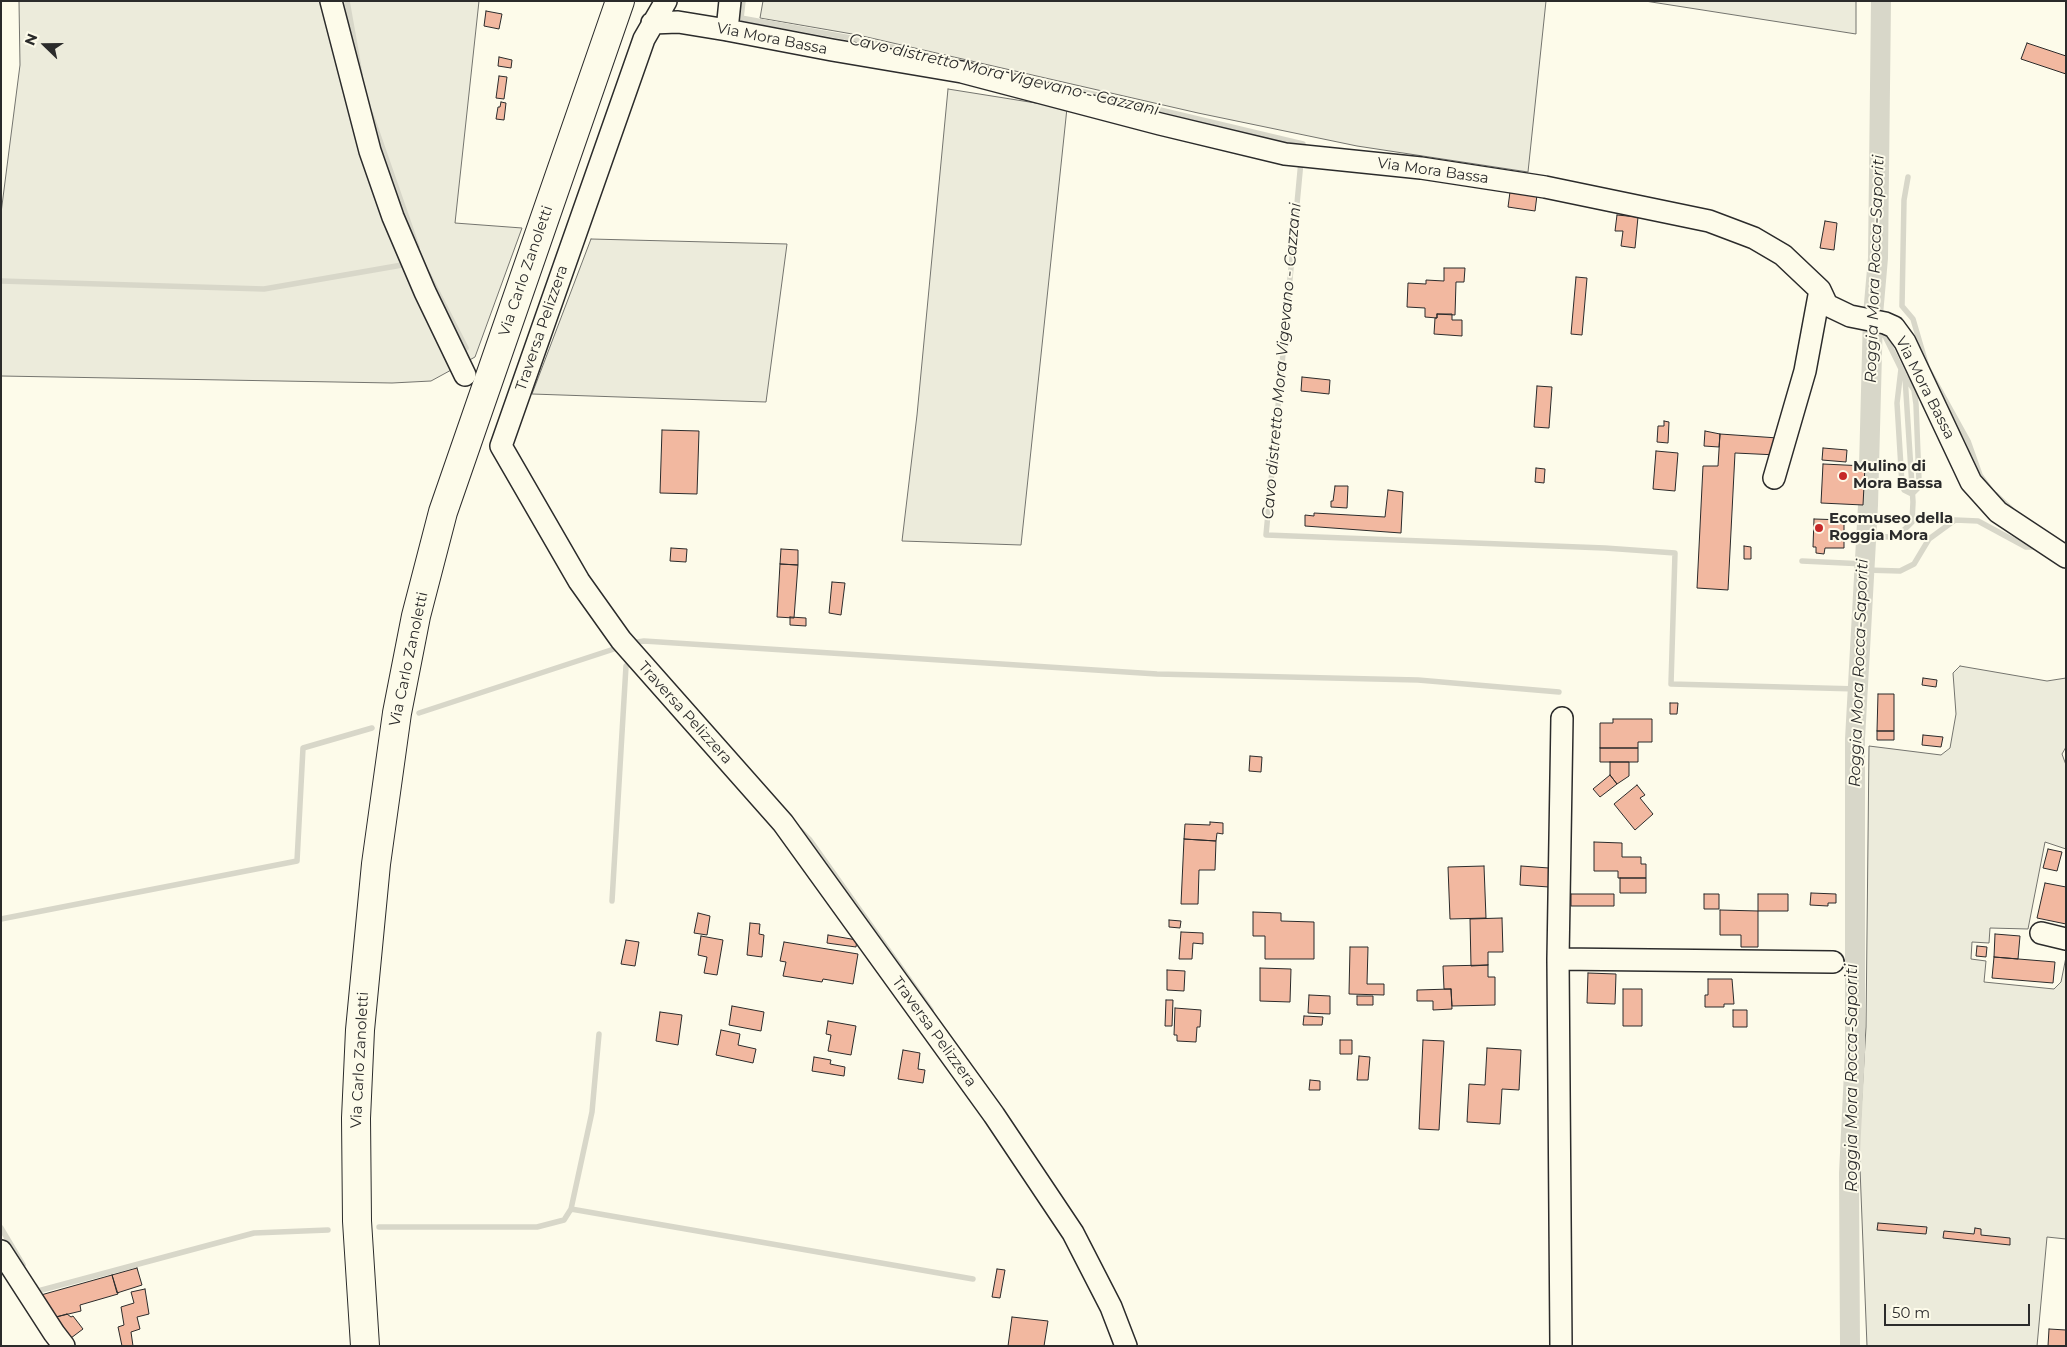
<!DOCTYPE html>
<html>
<head>
<meta charset="utf-8">
<style>
  body { margin:0 }
  #map { position:relative; width:2067px; height:1347px; overflow:hidden; background:#fdfbea; font-family:Montserrat,sans-serif }
  canvas { display:block }
  .frame { position:absolute; inset:0; border:2px solid #2b2b2b; pointer-events:none }
  .north { position:absolute; left:20px; top:20px; width:50px; height:50px; -webkit-text-stroke:4px #fdfbea; paint-order:stroke; rotate:292deg; font-size:14px; font-weight:700; line-height:20px; text-align:center; color:#2b2b2b }
  .north::after { content:''; display:block; margin:auto; width:18px; height:22px; background:#2b2b2b; clip-path:polygon(50% 0,100% 100%,50% 72%,0 100%) }
  .scale { position:absolute; left:1884px; top:1304px; width:146px; height:22px; box-sizing:border-box; border:2px solid #2b2b2b; border-top:0; padding-left:6px; font-size:15px; line-height:18px; white-space:nowrap; color:#2b2b2b; -webkit-text-stroke:4px #fdfbea; paint-order:stroke }
</style>
</head>
<body>
<div id="map">
<canvas width="2067" height="1347"></canvas>
<div class="frame"></div>
<div class="north">N</div>
<div class="scale">50 m</div>
</div>
<script>
const ctx = document.querySelector('canvas').getContext('2d');
ctx.lineJoin = 'round';
function paint(path, color) {
  ctx.fillStyle = color;
  ctx.fill(path, 'evenodd');
}
function toPath(rows) {
  const path = new Path2D();
  for (const r of rows) {
    path.moveTo(r[0], r[1]);
    for (let i = 2; i < r.length; i += 2) path.lineTo(r[i], r[i + 1]);
  }
  return path;
}
function stroke(path, color, width, dash) {
  ctx.strokeStyle = color;
  ctx.lineWidth = width;
  ctx.lineCap = dash ? 'butt' : 'round';
  ctx.setLineDash(dash || []);
  ctx.stroke(path);
}
function label(font, color, halo, rows, align = 'center') {
  ctx.font = font + ' Montserrat,sans-serif';
  ctx.lineWidth = 4;
  ctx.setLineDash([]);
  ctx.textBaseline = 'middle';
  ctx.strokeStyle = halo;
  ctx.fillStyle = color;
  for (const [text, x, y, turn = 0] of rows) {
    ctx.save();
    ctx.translate(x, y);
    ctx.rotate((+turn || 0) * Math.PI / 180);
    ctx.textAlign = isNaN(turn) ? turn : align;
    if (halo) ctx.strokeText(text, 0, 0);
    ctx.fillText(text, 0, 0);
    ctx.restore();
  }
}
const green = toPath([
  [19,1,479,1,455,223,522,228,475,357,431,381,392,383,1,376,1,213,20,65,19,1],
  [763,1,1546,1,1528,172,1357,146,1198,113,858,35,760,18,763,1],
  [1645,1,1856,1,1856,34,1645,1],
  [948,89,1067,108,1021,545,902,541,917,415,948,89],
  [591,239,787,244,766,402,532,394,591,239],
  [1960,666,2047,681,2066,678,2066,747,2062,754,2066,765,2066,849,2045,842,2028,929,1990,928,1989,943,1972,942,1971,959,1986,961,1984,982,2054,989,2061,982,2066,957,2066,1239,2047,1237,2037,1346,1867,1346,1859,1143,1866,1027,1869,746,1941,755,1950,748,1956,714,1953,673,1960,666]
]);
const stream = toPath([
  [347,1,360,74],
  [743,1,741,18,856,39,941,58],
  [1013,75,1303,144,1302,152],
  [370,112,417,247],
  [1301,161,1266,535,1605,548,1675,553,1671,684,1858,689],
  [1908,177,1904,200,1902,306,1913,319,1927,367,1968,441,1980,475,1990,489],
  [428,274,466,348],
  [1,281,264,289,408,264],
  [1901,369,1897,403,1902,484,1904,490,1912,494,1918,488,1919,481,1916,404,1914,390,1906,378],
  [1996,495,2011,509],
  [1866,536,1891,537,1899,535,1912,522,1913,502,1905,377,1885,336,1873,331],
  [1802,561,1865,564],
  [1865,570,1900,571,1914,564,1929,539,1955,520,1978,521,2026,547,2033,547,2035,543],
  [631,643,644,641,1157,674,1418,680,1559,692],
  [419,713,617,648],
  [800,830,810,840,931,1010],
  [612,901,626,666,630,663],
  [1,919,297,861,303,748,372,728],
  [571,1209,973,1279],
  [379,1227,537,1227,564,1220,571,1209,592,1112,599,1034],
  [1,1228,23,1265],
  [35,1286,38,1291,254,1233,328,1230]
]);
const canal = toPath([
  [1850,1346,1849,1173,1855,1052,1855,739,1868,505,1873,315,1878,258,1881,1]
]);
const building = toPath([
  [486,11,502,14,499,29,484,26,486,11],
  [2027,43,2066,56,2066,74,2021,59,2027,43],
  [499,57,512,60,511,68,498,66,499,57],
  [499,76,507,77,504,99,496,98,499,76],
  [501,102,506,103,504,120,496,119,498,107,500,107,501,102],
  [1510,192,1537,195,1535,211,1508,207,1510,192],
  [1617,215,1638,217,1635,248,1621,246,1623,231,1615,231,1617,215],
  [1825,221,1837,223,1834,250,1820,248,1825,221],
  [1444,268,1465,268,1464,282,1456,282,1455,315,1437,314,1437,318,1425,317,1425,308,1407,307,1408,283,1426,284,1426,280,1444,281,1444,268],
  [1576,277,1587,278,1582,335,1571,334,1576,277],
  [1437,314,1452,314,1452,320,1462,320,1462,336,1434,334,1435,318,1437,318,1437,314],
  [1302,377,1330,380,1329,394,1301,391,1302,377],
  [1537,386,1552,387,1549,428,1534,427,1537,386],
  [1664,421,1669,422,1668,443,1657,442,1658,426,1664,426,1664,421],
  [662,430,699,431,697,494,660,493,662,430],
  [1705,431,1720,434,1719,447,1704,446,1705,431],
  [1720,434,1778,438,1777,455,1735,453,1728,590,1697,588,1703,466,1718,466,1720,434],
  [1823,448,1847,450,1846,462,1822,460,1823,448],
  [1656,451,1678,453,1675,491,1653,489,1656,451],
  [1823,464,1865,466,1863,505,1821,503,1823,464],
  [1536,468,1545,469,1544,483,1535,482,1536,468],
  [1335,486,1348,486,1347,508,1331,507,1331,501,1333,501,1335,486],
  [1388,490,1403,492,1401,533,1305,526,1305,515,1314,516,1314,513,1385,517,1388,490],
  [1814,519,1844,520,1844,548,1825,548,1824,554,1816,553,1816,547,1813,547,1814,519],
  [1744,546,1751,547,1751,559,1744,559,1744,546],
  [671,548,687,549,686,562,670,561,671,548],
  [781,549,798,550,798,565,780,564,781,549],
  [780,564,798,565,794,618,777,617,780,564],
  [832,582,845,583,841,615,829,613,832,582],
  [790,617,806,618,806,626,790,625,790,617],
  [1923,678,1937,680,1936,687,1922,685,1923,678],
  [1878,694,1894,694,1894,731,1877,731,1878,694],
  [1670,703,1678,703,1677,714,1670,714,1670,703],
  [1613,719,1652,719,1652,742,1638,742,1638,748,1600,748,1600,723,1613,723,1613,719],
  [1877,731,1894,731,1894,740,1877,740,1877,731],
  [1923,735,1943,737,1941,747,1922,745,1923,735],
  [1600,748,1638,748,1638,762,1600,762,1600,748],
  [1250,756,1262,757,1261,772,1249,771,1250,756],
  [1610,762,1629,762,1629,776,1617,784,1610,775,1610,762],
  [1610,775,1617,784,1600,797,1593,789,1610,775],
  [1637,785,1645,795,1640,798,1653,814,1635,830,1614,804,1637,785],
  [1210,822,1223,823,1223,834,1217,833,1216,841,1184,839,1185,824,1210,825,1210,822],
  [1184,839,1216,841,1215,870,1199,870,1198,904,1181,904,1184,839],
  [1594,842,1622,843,1622,857,1641,857,1641,864,1646,864,1646,878,1618,878,1618,871,1594,871,1594,842],
  [2048,849,2062,852,2057,871,2043,868,2048,849],
  [1484,866,1486,918,1450,919,1448,867,1484,866],
  [1521,866,1549,868,1549,887,1520,885,1521,866],
  [1620,878,1646,878,1646,893,1620,893,1620,878],
  [2045,883,2066,887,2066,924,2037,918,2045,883],
  [1811,893,1836,894,1836,903,1828,903,1828,906,1810,905,1811,893],
  [1571,894,1614,894,1614,906,1571,906,1571,894],
  [1704,894,1719,894,1719,909,1704,909,1704,894],
  [1758,894,1788,894,1788,911,1758,911,1758,894],
  [1720,910,1758,911,1758,947,1741,947,1741,935,1720,935,1720,910],
  [1253,912,1281,913,1281,921,1314,922,1314,959,1265,959,1265,936,1253,936,1253,912],
  [698,913,710,916,707,935,694,933,698,913],
  [1502,918,1503,952,1488,952,1488,965,1471,966,1470,919,1502,918],
  [1169,920,1181,921,1180,928,1169,927,1169,920],
  [750,923,760,924,759,934,764,935,762,957,747,955,750,923],
  [1181,932,1203,933,1203,944,1193,943,1192,959,1179,959,1181,932],
  [1995,934,2020,936,2018,959,1994,957,1995,934],
  [828,935,857,940,856,947,827,943,828,935],
  [701,936,723,940,717,975,704,973,707,957,698,955,701,936],
  [626,940,639,942,635,966,621,964,626,940],
  [784,942,858,954,853,984,823,979,822,982,783,976,786,962,780,961,784,942],
  [1977,946,1987,947,1986,957,1976,956,1977,946],
  [1350,947,1368,947,1367,984,1384,984,1384,995,1349,994,1350,947],
  [1994,957,2055,962,2053,983,1992,978,1994,957],
  [1488,965,1488,977,1495,977,1495,1005,1452,1006,1451,989,1444,989,1443,966,1488,965],
  [1260,968,1291,969,1290,1002,1260,1001,1260,968],
  [1167,970,1185,971,1184,991,1167,990,1167,970],
  [1588,973,1616,974,1615,1004,1587,1003,1588,973],
  [1708,979,1732,979,1734,1004,1724,1004,1724,1007,1705,1007,1705,995,1708,995,1708,979],
  [1451,989,1452,1009,1433,1010,1433,1001,1417,1001,1417,990,1451,989],
  [1623,989,1642,989,1642,1026,1623,1026,1623,989],
  [1309,995,1330,996,1330,1014,1308,1013,1309,995],
  [1357,996,1373,996,1373,1005,1357,1005,1357,996],
  [1166,1000,1173,1000,1172,1026,1165,1026,1166,1000],
  [732,1006,764,1012,761,1031,729,1025,732,1006],
  [1175,1008,1201,1010,1200,1027,1197,1027,1196,1042,1177,1041,1177,1035,1174,1035,1175,1008],
  [1733,1010,1747,1010,1747,1027,1733,1027,1733,1010],
  [660,1012,682,1015,678,1045,656,1041,660,1012],
  [1304,1016,1323,1017,1322,1025,1303,1025,1304,1016],
  [828,1021,856,1026,851,1055,828,1051,831,1035,826,1034,828,1021],
  [721,1030,740,1034,738,1045,756,1049,753,1063,716,1055,721,1030],
  [1340,1040,1352,1040,1352,1054,1340,1054,1340,1040],
  [1423,1040,1444,1041,1439,1130,1419,1129,1423,1040],
  [1487,1048,1521,1050,1519,1090,1502,1089,1500,1124,1467,1122,1469,1084,1485,1085,1487,1048],
  [903,1050,920,1053,918,1069,925,1070,923,1083,898,1079,903,1050],
  [1359,1056,1370,1057,1368,1080,1357,1080,1359,1056],
  [814,1057,831,1060,830,1064,845,1067,844,1076,812,1071,814,1057],
  [1310,1080,1320,1081,1320,1090,1309,1090,1310,1080],
  [1878,1223,1927,1227,1926,1234,1877,1230,1878,1223],
  [1975,1228,1981,1229,1981,1235,2010,1238,2010,1245,1943,1238,1944,1231,1974,1234,1975,1228],
  [137,1268,142,1285,117,1293,112,1275,137,1268],
  [997,1269,1005,1270,1000,1298,992,1297,997,1269],
  [112,1275,118,1294,80,1305,81,1311,56,1317,41,1295,112,1275],
  [145,1289,149,1314,137,1317,140,1329,131,1332,133,1346,122,1346,118,1327,124,1325,121,1307,134,1303,131,1292,145,1289],
  [67,1314,71,1317,73,1316,83,1329,71,1338,56,1317,67,1314],
  [1012,1317,1048,1321,1044,1346,1008,1346,1012,1317],
  [2049,1329,2066,1330,2066,1346,2048,1346,2049,1329]
]);
const minor = toPath([
  [331,1,370,151,393,217,425,292,465,375],
  [666,1,644,39,501,446,579,581,621,640,783,823,994,1115,1073,1233,1111,1307,1126,1346],
  [652,23,678,22,727,30,832,50,962,72,1160,124,1285,154,1421,168,1545,187,1709,221,1754,238,1783,255,1820,290,1827,305,1850,316,1885,323,1894,327,1905,342,1971,482,1998,512,2066,557],
  [727,30,730,1],
  [1774,478,1805,371,1820,290],
  [2041,933,2066,939],
  [1558,959,1833,962],
  [1,1251,54,1333,64,1346],
  [1561,1346,1558,959,1562,718]
]);
const major = toPath([
  [365,1346,357,1221,356,1118,360,1030,376,864,397,713,416,616,443,512,620,1]
]);
const markers = [
  [1843,476,5,"#c62828"],
  [1819,528,5,"#c62828"]
];
const streetNames = [
  ["Via Mora Bassa",772,39,11],
  ["Via Mora Bassa",1433,171,8],
  ["Via Carlo Zanoletti",526,271,-71],
  ["Traversa Pelizzera",542,328,-71],
  ["Via Mora Bassa",1925,388,63],
  ["Via Carlo Zanoletti",409,659,-78],
  ["Traversa Pelizzera",685,713,48],
  ["Traversa Pelizzera",934,1032,54],
  ["Via Carlo Zanoletti",360,1060,-87]
];
const poiNames = [
  ["Mulino di",1853,467],
  ["Mora Bassa",1853,484],
  ["Ecomuseo della",1829,519],
  ["Roggia Mora",1829,536]
];
const waterNames = [
  ["Cavo distretto Mora Vigevano - Cazzani",1004,75,13],
  ["Roggia Mora Rocca-Saporiti",1875,269,-88],
  ["Cavo distretto Mora Vigevano - Cazzani",1282,361,-85],
  ["Roggia Mora Rocca-Saporiti",1859,673,-88],
  ["Roggia Mora Rocca-Saporiti",1852,1078,-90]
];
paint(green, '#ecebdb');
stroke(green, '#74746e', 1);
stroke(stream, '#d8d7c9', 5.5);
stroke(canal, '#d8d7c9', 20);
paint(building, '#f2b8a0');
stroke(building, '#2b2b2b', 1);
stroke(minor, '#2b2b2b', 24);
stroke(major, '#2b2b2b', 30);
stroke(minor, '#fdfbea', 21);
stroke(major, '#fdfbea', 28);
for (const [x, y, r, color] of markers) {
  const dot = new Path2D();
  dot.arc(x, y, r, 0, 2 * Math.PI);
  ctx.fillStyle = color;
  ctx.fill(dot);
  stroke(dot, '#fdfbea', 2);
}
label('15px', '#2b2b2b', '#fdfbea', streetNames);
label('bold 15px', '#2b2b2b', '#fdfbea', poiNames, 'left');
label('italic 16px', '#2b2b2b', '#fdfbea', waterNames);
</script>
</body>
</html>
